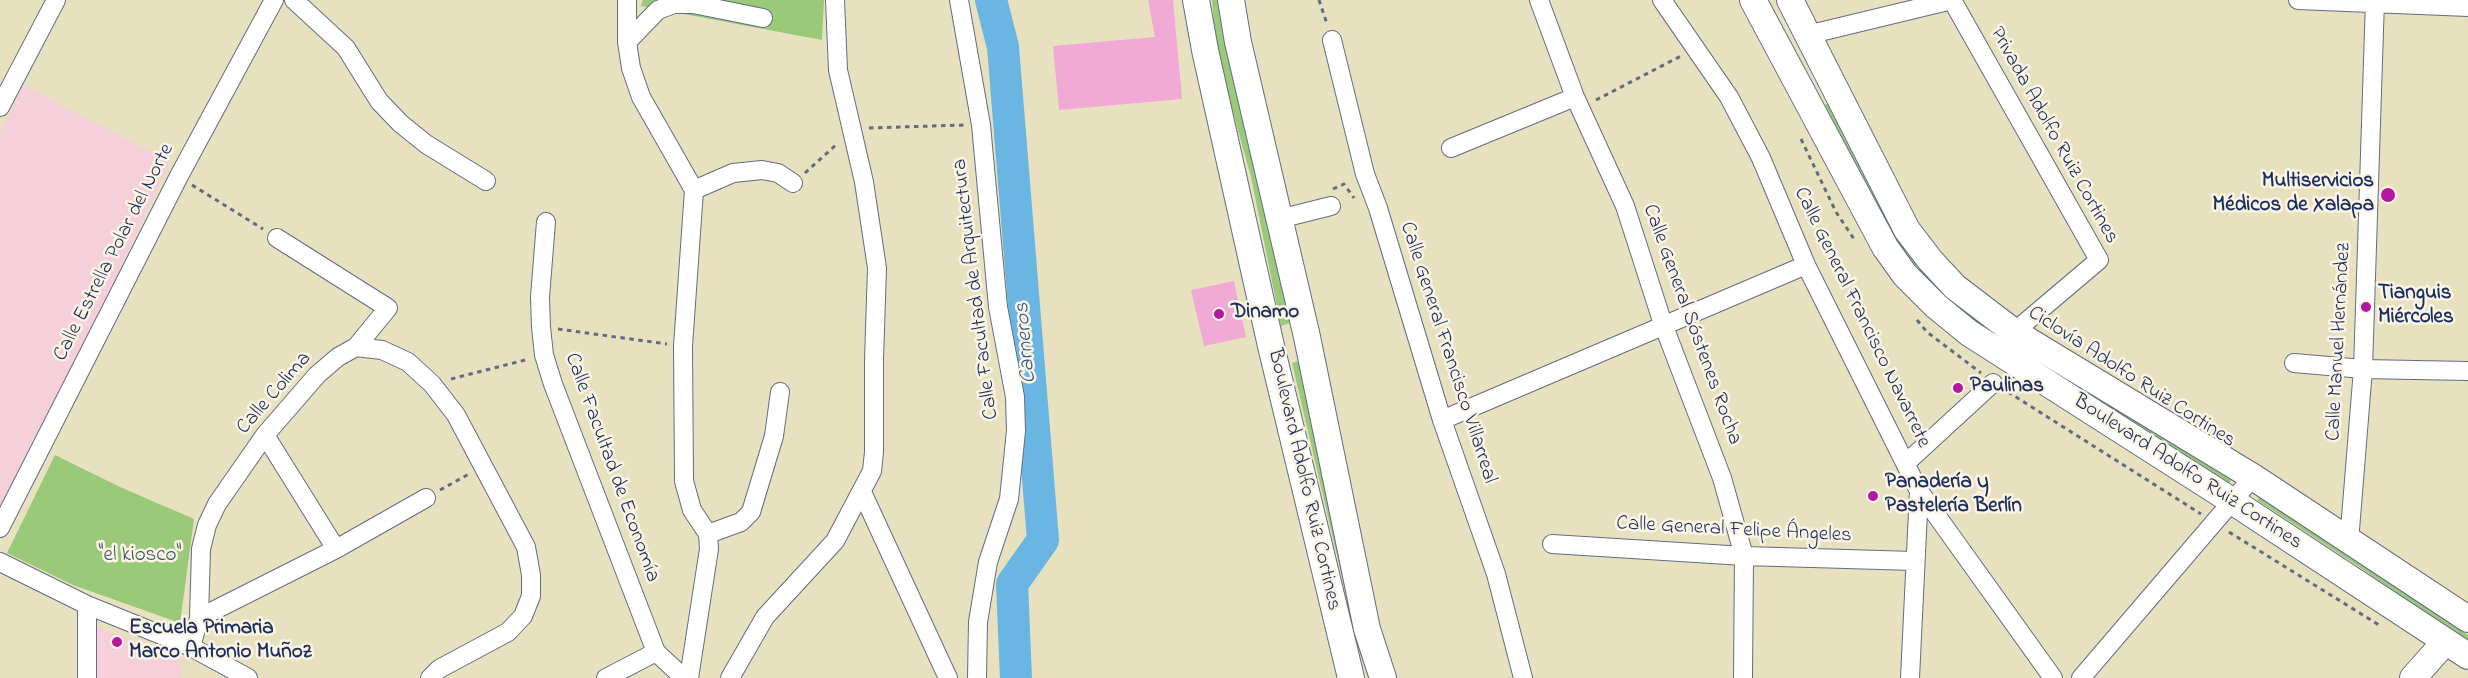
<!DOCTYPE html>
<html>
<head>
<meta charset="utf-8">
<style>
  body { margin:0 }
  canvas { display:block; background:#e7e1bf }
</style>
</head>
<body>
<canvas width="2468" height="678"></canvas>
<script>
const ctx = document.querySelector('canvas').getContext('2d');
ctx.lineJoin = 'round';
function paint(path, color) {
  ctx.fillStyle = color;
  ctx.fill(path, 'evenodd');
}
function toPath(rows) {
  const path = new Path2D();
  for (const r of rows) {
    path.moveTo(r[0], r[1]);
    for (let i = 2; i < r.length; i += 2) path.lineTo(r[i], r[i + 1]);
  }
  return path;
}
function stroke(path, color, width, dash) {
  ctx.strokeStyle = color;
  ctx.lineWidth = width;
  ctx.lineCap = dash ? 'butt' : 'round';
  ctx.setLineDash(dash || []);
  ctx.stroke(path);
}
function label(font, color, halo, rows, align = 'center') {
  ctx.font = font + ' "Indie Flower",sans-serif';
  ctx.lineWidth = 5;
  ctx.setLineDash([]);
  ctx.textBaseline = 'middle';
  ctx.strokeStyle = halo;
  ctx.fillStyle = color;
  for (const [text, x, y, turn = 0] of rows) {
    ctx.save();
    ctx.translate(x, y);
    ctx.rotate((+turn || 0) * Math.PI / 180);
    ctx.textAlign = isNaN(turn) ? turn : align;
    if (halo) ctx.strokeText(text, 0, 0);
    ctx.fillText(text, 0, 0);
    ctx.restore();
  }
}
const built = toPath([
  [23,85,170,162,0,525,0,134],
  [95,626,180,658,181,678,96,678]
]);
const green = toPath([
  [643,0,824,0,822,40,641,6],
  [1212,0,1222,0,1225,47,1260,175,1293,322,1281,326,1251,177,1216,51],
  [1832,101,1905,242,2234,476,2229,483,1998,340,1932,283,1899,247,1825,105],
  [1302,360,1379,678,1368,678,1360,654,1292,363],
  [55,455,120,487,194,519,180,623,73,585,7,553],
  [2263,493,2468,635,2468,643,2358,566,2257,500]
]);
const river = toPath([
  [991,0,1003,47,1043,540,1012,584,1016,678]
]);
const building = toPath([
  [1148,0,1173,0,1182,99,1059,110,1053,46,1155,37],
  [1234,281,1246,337,1204,346,1191,290]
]);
const path = toPath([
  [1319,0,1327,24],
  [1596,100,1681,56],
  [869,128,964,125],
  [1801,139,1836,212,1854,239],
  [805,173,838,143],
  [192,185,263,229],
  [1333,189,1344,184,1354,198],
  [1917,320,1927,332,1981,373],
  [558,329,667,344],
  [451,379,529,359],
  [2008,392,2201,514],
  [440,490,469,474],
  [2229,532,2379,625]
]);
const street = toPath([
  [294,0,346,48,379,101,400,123,426,144,486,181],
  [627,0,627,42,631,68,641,97,694,190,683,346,684,481,692,510,708,534,709,549,689,678],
  [959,0,981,125,998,307,1015,397,1016,431,1009,499,988,562,978,622,977,678],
  [1539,0,1575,97,1625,206,1663,324,1722,478,1744,556,1743,678],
  [1662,0,1729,97,1761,158,1806,265,1919,491,2053,678],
  [2298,0,2468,7],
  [1807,35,1952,0,2099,260,2014,332],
  [1332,40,1365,174,1378,208,1442,420,1496,574,1523,678],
  [627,42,658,10,674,4,693,4,763,18],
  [0,107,56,0],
  [1451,148,1575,97],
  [694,190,733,173,762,170,778,173,793,183],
  [1279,219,1331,206],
  [546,222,540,297,541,327,544,355,553,384,656,652,684,678],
  [277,238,388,308,356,347],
  [2294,363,2363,369,2468,371],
  [1442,420,1806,265],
  [265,435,336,549],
  [1906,463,1993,383],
  [862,492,948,678],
  [0,528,179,176,274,0],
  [708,534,741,522,751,512,774,436,780,392],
  [2349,542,2363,369,2375,0],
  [1552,544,1744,556,1914,561],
  [0,562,87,605,191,647,248,678],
  [87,605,87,678],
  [199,618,336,549,426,498],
  [191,647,199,618,201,549,207,525,217,504,265,435,317,375,338,357,356,347,382,350,408,362,432,384,456,415,526,547,531,575,531,596,523,616,508,632,439,669,430,678],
  [606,678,656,652],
  [730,678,765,617,835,541,872,471,874,452,874,360,877,268,864,182,838,70,835,0],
  [1910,678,1919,491],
  [2081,678,2253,477]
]);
const secondary = toPath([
  [1196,0,1205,50,1271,346,1351,678],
  [1231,0,1238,42,1307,337,1367,629,1383,678],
  [1753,0,1885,247,1905,275,1936,306,1969,333,2232,501,2468,656],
  [1790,0,1907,230,1930,260,1955,287,2014,332,2253,477,2468,619],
  [2413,678,2445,642]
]);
const markers = [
  [2388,195,8,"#b5179e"],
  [2366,307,6,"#b5179e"],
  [1219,314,6,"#b5179e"],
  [1958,388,6,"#b5179e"],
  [1873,496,6,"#b5179e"],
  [117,642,6,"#b5179e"]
];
const streetNames = [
  ["Privada Adolfo Ruiz Cortines",2053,136,61],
  ["Calle Estrella Polar del Norte",115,253,-63],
  ["Calle Facultad de Arquitectura",977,289,-97],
  ["Calle General Francisco Navarrete",1861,318,64],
  ["Calle General Sóstenes Rocha",1691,325,70],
  ["Calle Manuel Hernández",2340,342,-87],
  ["Calle General Francisco Villarreal",1447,353,72],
  ["Ciclovía Adolfo Ruiz Cortines",2131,378,33],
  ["Calle Colima",275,394,-49],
  ["Calle Facultad de Economía",611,468,70],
  ["Boulevard Adolfo Ruiz Cortines",2187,473,33],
  ["Boulevard Adolfo Ruiz Cortines",1303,480,77],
  ["Calle General Felipe Ángeles",1734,531,3]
];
const poiNames = [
  ["Multiservicios",2374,183,"right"],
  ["Médicos de Xalapa",2374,207,"right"],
  ["Tianguis",2378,295],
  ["Miércoles",2378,319],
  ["Dinamo",1231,314],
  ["Paulinas",1970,388],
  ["Panadería y",1885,484],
  ["Pastelería Berlín",1885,508],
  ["Escuela Primaria",129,630],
  ["Marco Antonio Muñoz",129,654]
];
const parkNames = [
  ["\"el kiosco\"",140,557]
];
const waterNames = [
  ["Carneros",1027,343,-95]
];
paint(built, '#f5cfda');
paint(green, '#99c979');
stroke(river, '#69b6e3', 32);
paint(building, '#f1a9d6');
stroke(street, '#626d80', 20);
stroke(secondary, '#626d80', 28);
stroke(path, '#626d80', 3, [4.5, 4.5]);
stroke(street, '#fff', 18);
stroke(secondary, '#fff', 26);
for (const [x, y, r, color] of markers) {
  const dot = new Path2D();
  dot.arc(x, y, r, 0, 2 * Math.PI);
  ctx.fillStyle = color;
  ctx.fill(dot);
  stroke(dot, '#fcf5e5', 2);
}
label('21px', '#1b2f5e', '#fcf5e5', streetNames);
label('bold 21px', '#1b2f5e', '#fcf5e5', poiNames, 'left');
label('21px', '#3a5665', '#fcf5e5', parkNames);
label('italic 22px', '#325886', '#fcf5e5', waterNames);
</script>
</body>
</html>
